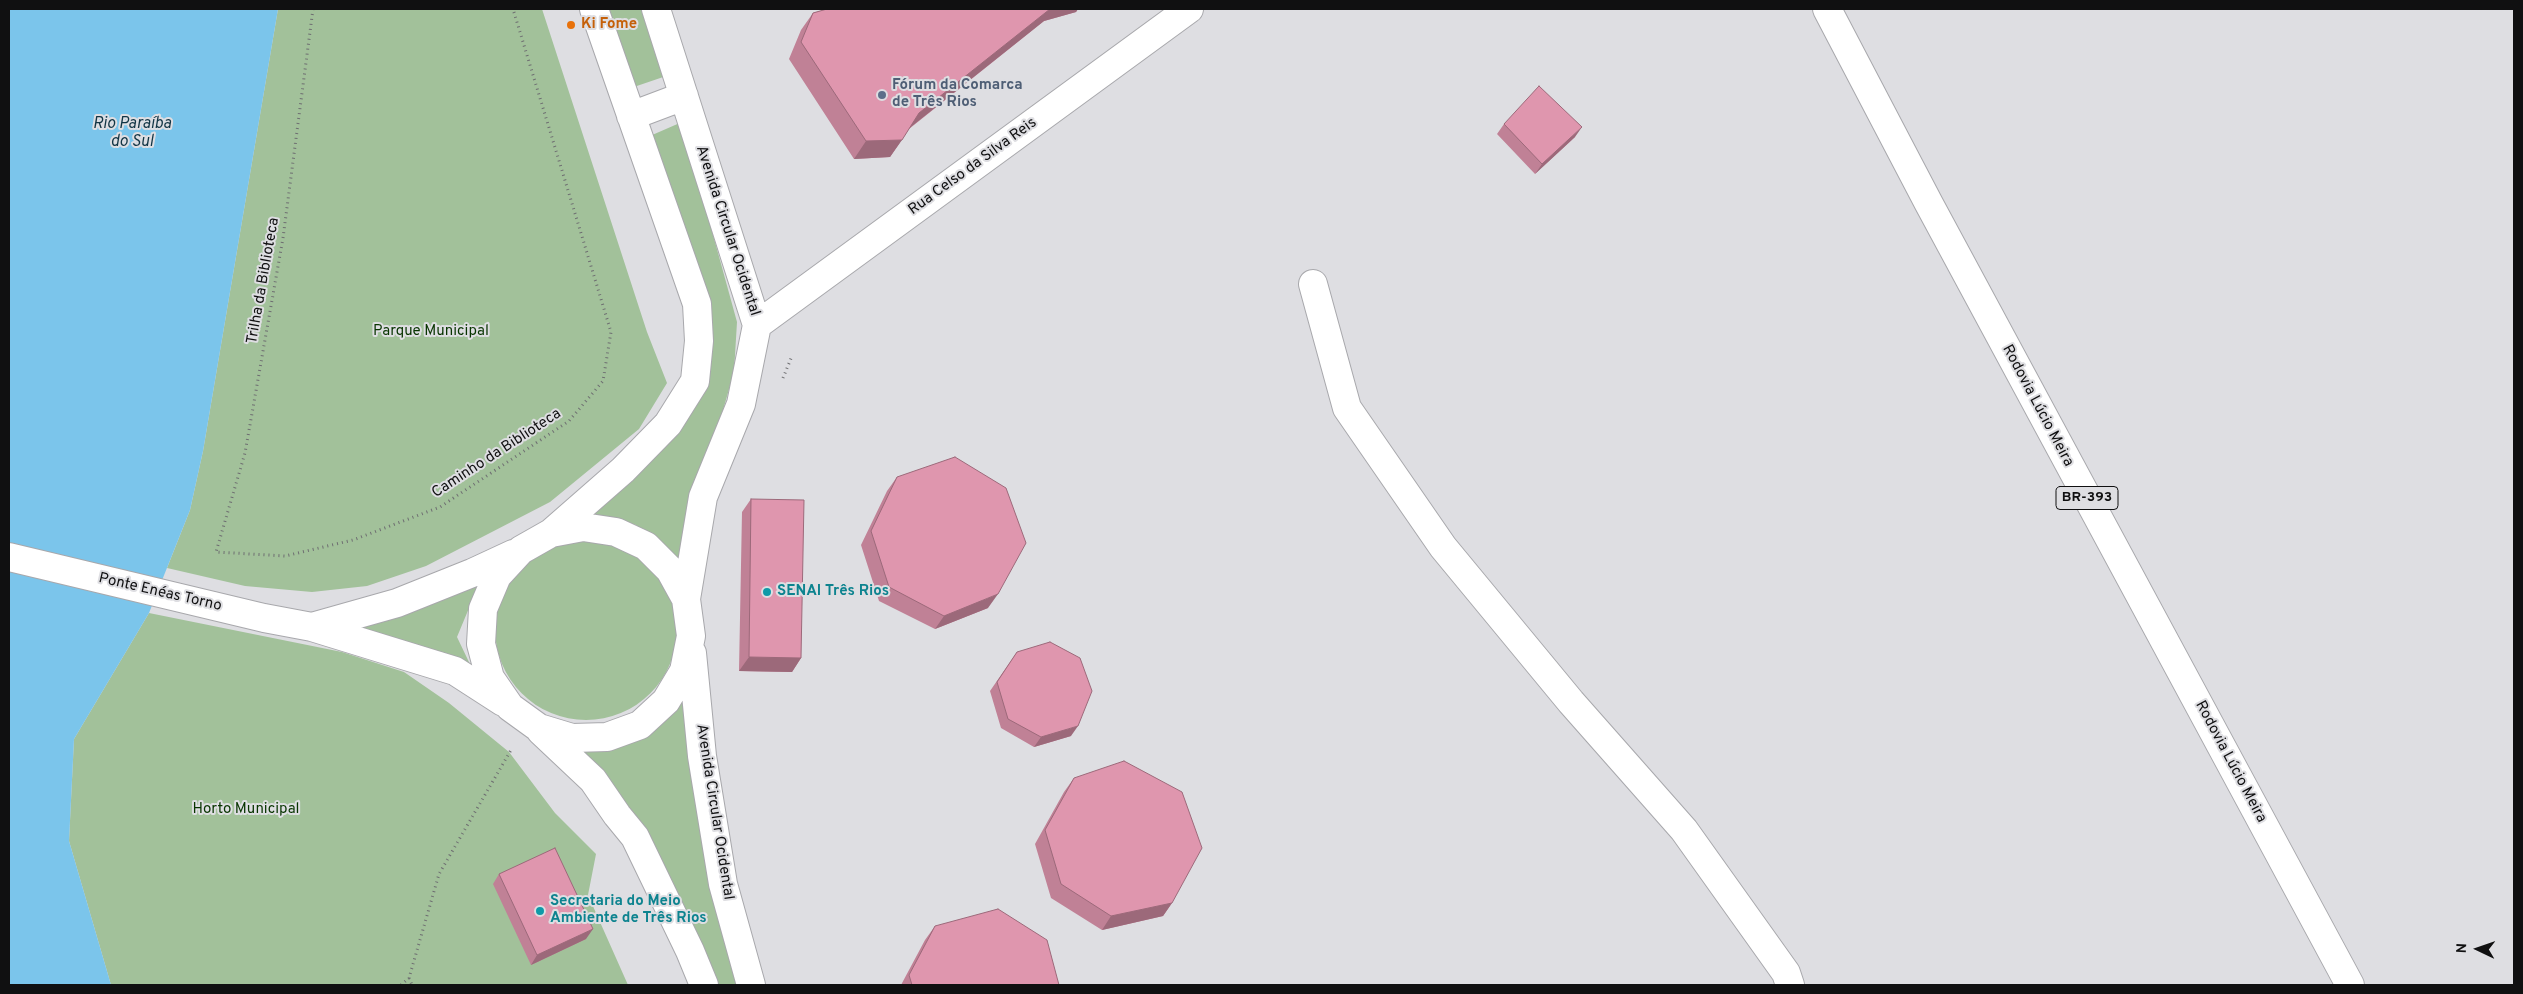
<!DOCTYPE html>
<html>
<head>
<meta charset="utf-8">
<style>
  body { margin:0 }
  #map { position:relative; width:2523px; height:994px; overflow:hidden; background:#dedee2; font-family:Overpass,sans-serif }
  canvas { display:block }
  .frame { position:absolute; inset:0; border:10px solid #101011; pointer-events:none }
  .north { position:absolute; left:2453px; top:924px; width:50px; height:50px; -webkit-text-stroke:4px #dedee2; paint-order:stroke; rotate:273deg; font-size:14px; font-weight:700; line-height:20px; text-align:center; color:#101011 }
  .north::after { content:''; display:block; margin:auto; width:18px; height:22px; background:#101011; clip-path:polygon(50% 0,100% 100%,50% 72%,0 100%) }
</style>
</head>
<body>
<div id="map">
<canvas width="2523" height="994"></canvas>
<div class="frame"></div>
<div class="north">N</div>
</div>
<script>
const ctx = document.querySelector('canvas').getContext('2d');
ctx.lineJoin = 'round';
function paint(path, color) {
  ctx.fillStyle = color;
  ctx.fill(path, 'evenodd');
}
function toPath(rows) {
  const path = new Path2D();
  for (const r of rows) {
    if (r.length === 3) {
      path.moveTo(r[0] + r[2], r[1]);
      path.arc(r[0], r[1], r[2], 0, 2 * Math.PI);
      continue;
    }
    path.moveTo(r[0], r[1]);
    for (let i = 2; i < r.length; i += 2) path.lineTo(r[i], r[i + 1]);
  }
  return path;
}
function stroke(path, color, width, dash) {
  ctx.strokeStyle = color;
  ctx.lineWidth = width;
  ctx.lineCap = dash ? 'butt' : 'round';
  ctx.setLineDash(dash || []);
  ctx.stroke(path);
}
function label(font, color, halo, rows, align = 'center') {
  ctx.font = font + ' Overpass,sans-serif';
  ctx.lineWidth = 4;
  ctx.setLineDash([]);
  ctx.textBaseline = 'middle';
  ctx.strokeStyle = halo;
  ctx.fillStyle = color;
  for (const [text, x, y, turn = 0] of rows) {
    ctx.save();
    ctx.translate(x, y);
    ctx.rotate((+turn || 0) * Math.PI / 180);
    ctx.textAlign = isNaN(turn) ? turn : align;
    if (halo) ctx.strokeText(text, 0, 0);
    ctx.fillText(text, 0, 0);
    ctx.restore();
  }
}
const green = toPath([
  [278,9,542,9,647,332,667,383,639,429,550,502,426,566,367,586,312,592,245,586,167,568,190,510,203,451],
  [600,9,651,9,672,74,628,89],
  [682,122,737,322,734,372,708,462,684,571,636,525,589,513,665,432,704,345,643,139],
  [586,629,91],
  [484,572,457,637,478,681,341,626],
  [149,613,342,652,404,672,449,703,509,752,555,813,596,854,588,895,628,985,111,985,69,841,74,739],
  [682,688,747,985,707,985,570,746]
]);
const water = toPath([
  [9,9,278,9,203,451,190,510,149,613,74,739,69,841,111,985,9,985]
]);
const path = toPath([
  [313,9,283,238,245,453,216,552,285,556,353,540,440,507,569,421,603,381,611,332,513,9],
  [783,378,792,356],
  [409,978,412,985],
  [401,985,409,978,439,874,511,750]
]);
const minor = toPath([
  [656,9,757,325,741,404,703,497,686,599],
  [631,116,684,96],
  [1313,284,1347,408,1443,547,1571,702,1684,830,1786,973,1790,985],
  [757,325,1189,9],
  [551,533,583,527,616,532,646,546,670,570,686,599,691,636,684,671,666,701,640,725,607,737,572,738,539,728,510,707,490,678,481,644,483,609,497,576,521,550,551,533,623,470,668,424,695,381,699,341,697,304,594,9],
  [9,557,264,618,312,627,455,671,503,702],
  [312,627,397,603,472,573,513,554],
  [692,653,702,756,723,884,751,985],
  [541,731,593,780,617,815,635,837,690,951,704,985]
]);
const highway = toPath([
  [1827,9,1928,202,2350,985]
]);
const wall = toPath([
  [827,9,1078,9,1076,12,1044,21,909,129,890,157,854,159,789,59,801,30,813,13],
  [1504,124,1575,137,1535,174,1497,134],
  [897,477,988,608,935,629,879,601,861,545,887,491],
  [751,499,801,658,792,672,739,671,742,512],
  [1017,652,1071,736,1034,747,1001,728,990,691],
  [1074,778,1172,903,1163,916,1102,930,1051,898,1035,844,1064,792],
  [499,874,586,939,531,965,493,884],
  [935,926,1059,985,901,985,925,940]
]);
const shadedWall = toPath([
  [1050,9,1078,9,1076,12,1044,21,907,130,919,113],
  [1582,127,1575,137,1535,174,1542,164],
  [902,140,890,157,854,159,866,141],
  [998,594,988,608,935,629,944,616],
  [749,657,801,658,792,672,739,671],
  [1078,726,1071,736,1034,747,1041,737],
  [1172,903,1163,916,1102,930,1111,916],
  [593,929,586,939,531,965,537,955]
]);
const building = toPath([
  [827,9,1050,9,919,113,902,140,866,141,801,42,813,13,827,9],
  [1539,86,1582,127,1542,164,1504,124,1539,86],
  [955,457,1006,488,1026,543,998,594,944,616,889,587,871,531,897,477,955,457],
  [751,499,804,500,801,658,749,657,751,499],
  [1050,642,1080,658,1092,691,1078,726,1041,737,1008,719,997,682,1017,652,1050,642],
  [1124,761,1182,792,1202,848,1172,903,1111,916,1061,884,1045,830,1074,778,1124,761],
  [555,848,593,929,537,955,499,874,555,848],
  [998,909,1047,940,1059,985,912,985,909,975,935,926,998,909]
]);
const markers = [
  [571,25,5,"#e8710a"],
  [882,95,5,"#5c6f8a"],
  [767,592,5,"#0f9aa8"],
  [540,911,5,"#0f9aa8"]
];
const shields = [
  [2087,498,62]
];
const shieldNames = [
  ["BR-393",2087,498]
];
const foodNames = [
  ["Ki Fome",581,25]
];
const serviceNames = [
  ["Fórum da Comarca",892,86],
  ["de Três Rios",892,103]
];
const streetNames = [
  ["Rua Celso da Silva Reis",973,167,-36],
  ["Avenida Circular Ocidental",727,231,72],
  ["Trilha da Biblioteca",264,281,-80],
  ["Rodovia Lúcio Meira",2037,406,62],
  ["Caminho da Biblioteca",497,454,-33],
  ["Ponte Enéas Torno",160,593,13],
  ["Rodovia Lúcio Meira",2230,762,62],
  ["Avenida Circular Ocidental",714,812,81]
];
const parkNames = [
  ["Parque Municipal",431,332],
  ["Horto Municipal",246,810]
];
const cultureNames = [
  ["SENAI Três Rios",777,592],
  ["Secretaria do Meio",550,902],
  ["Ambiente de Três Rios",550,919]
];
const waterNames = [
  ["Rio Paraíba",132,125],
  ["do Sul",132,143]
];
paint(green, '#a2c19a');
paint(water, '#7bc5eb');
stroke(minor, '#a8a8ac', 30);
stroke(highway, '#a8a8ac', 30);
stroke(path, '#6e6e71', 3, [1, 4]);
stroke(minor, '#fff', 28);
stroke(highway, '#fff', 28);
paint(wall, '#c08196');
paint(shadedWall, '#9c697a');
paint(building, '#df96ae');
stroke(building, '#9c697a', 1);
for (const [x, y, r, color] of markers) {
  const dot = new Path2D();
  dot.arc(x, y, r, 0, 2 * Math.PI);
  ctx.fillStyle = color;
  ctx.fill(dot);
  stroke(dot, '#dedee2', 2);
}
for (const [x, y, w] of shields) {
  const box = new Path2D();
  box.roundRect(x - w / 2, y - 11.5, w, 23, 4);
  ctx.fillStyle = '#dedee2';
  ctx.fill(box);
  stroke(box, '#101011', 1);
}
label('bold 14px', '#101011', null, shieldNames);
label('bold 15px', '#c56008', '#dedee2', foodNames, 'left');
label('bold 15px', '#4e5e75', '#dedee2', serviceNames, 'left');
label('15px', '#101011', '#dedee2', streetNames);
label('15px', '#083500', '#dedee2', parkNames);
label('bold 15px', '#0d838f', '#dedee2', cultureNames, 'left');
label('italic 16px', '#123545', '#dedee2', waterNames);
</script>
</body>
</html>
